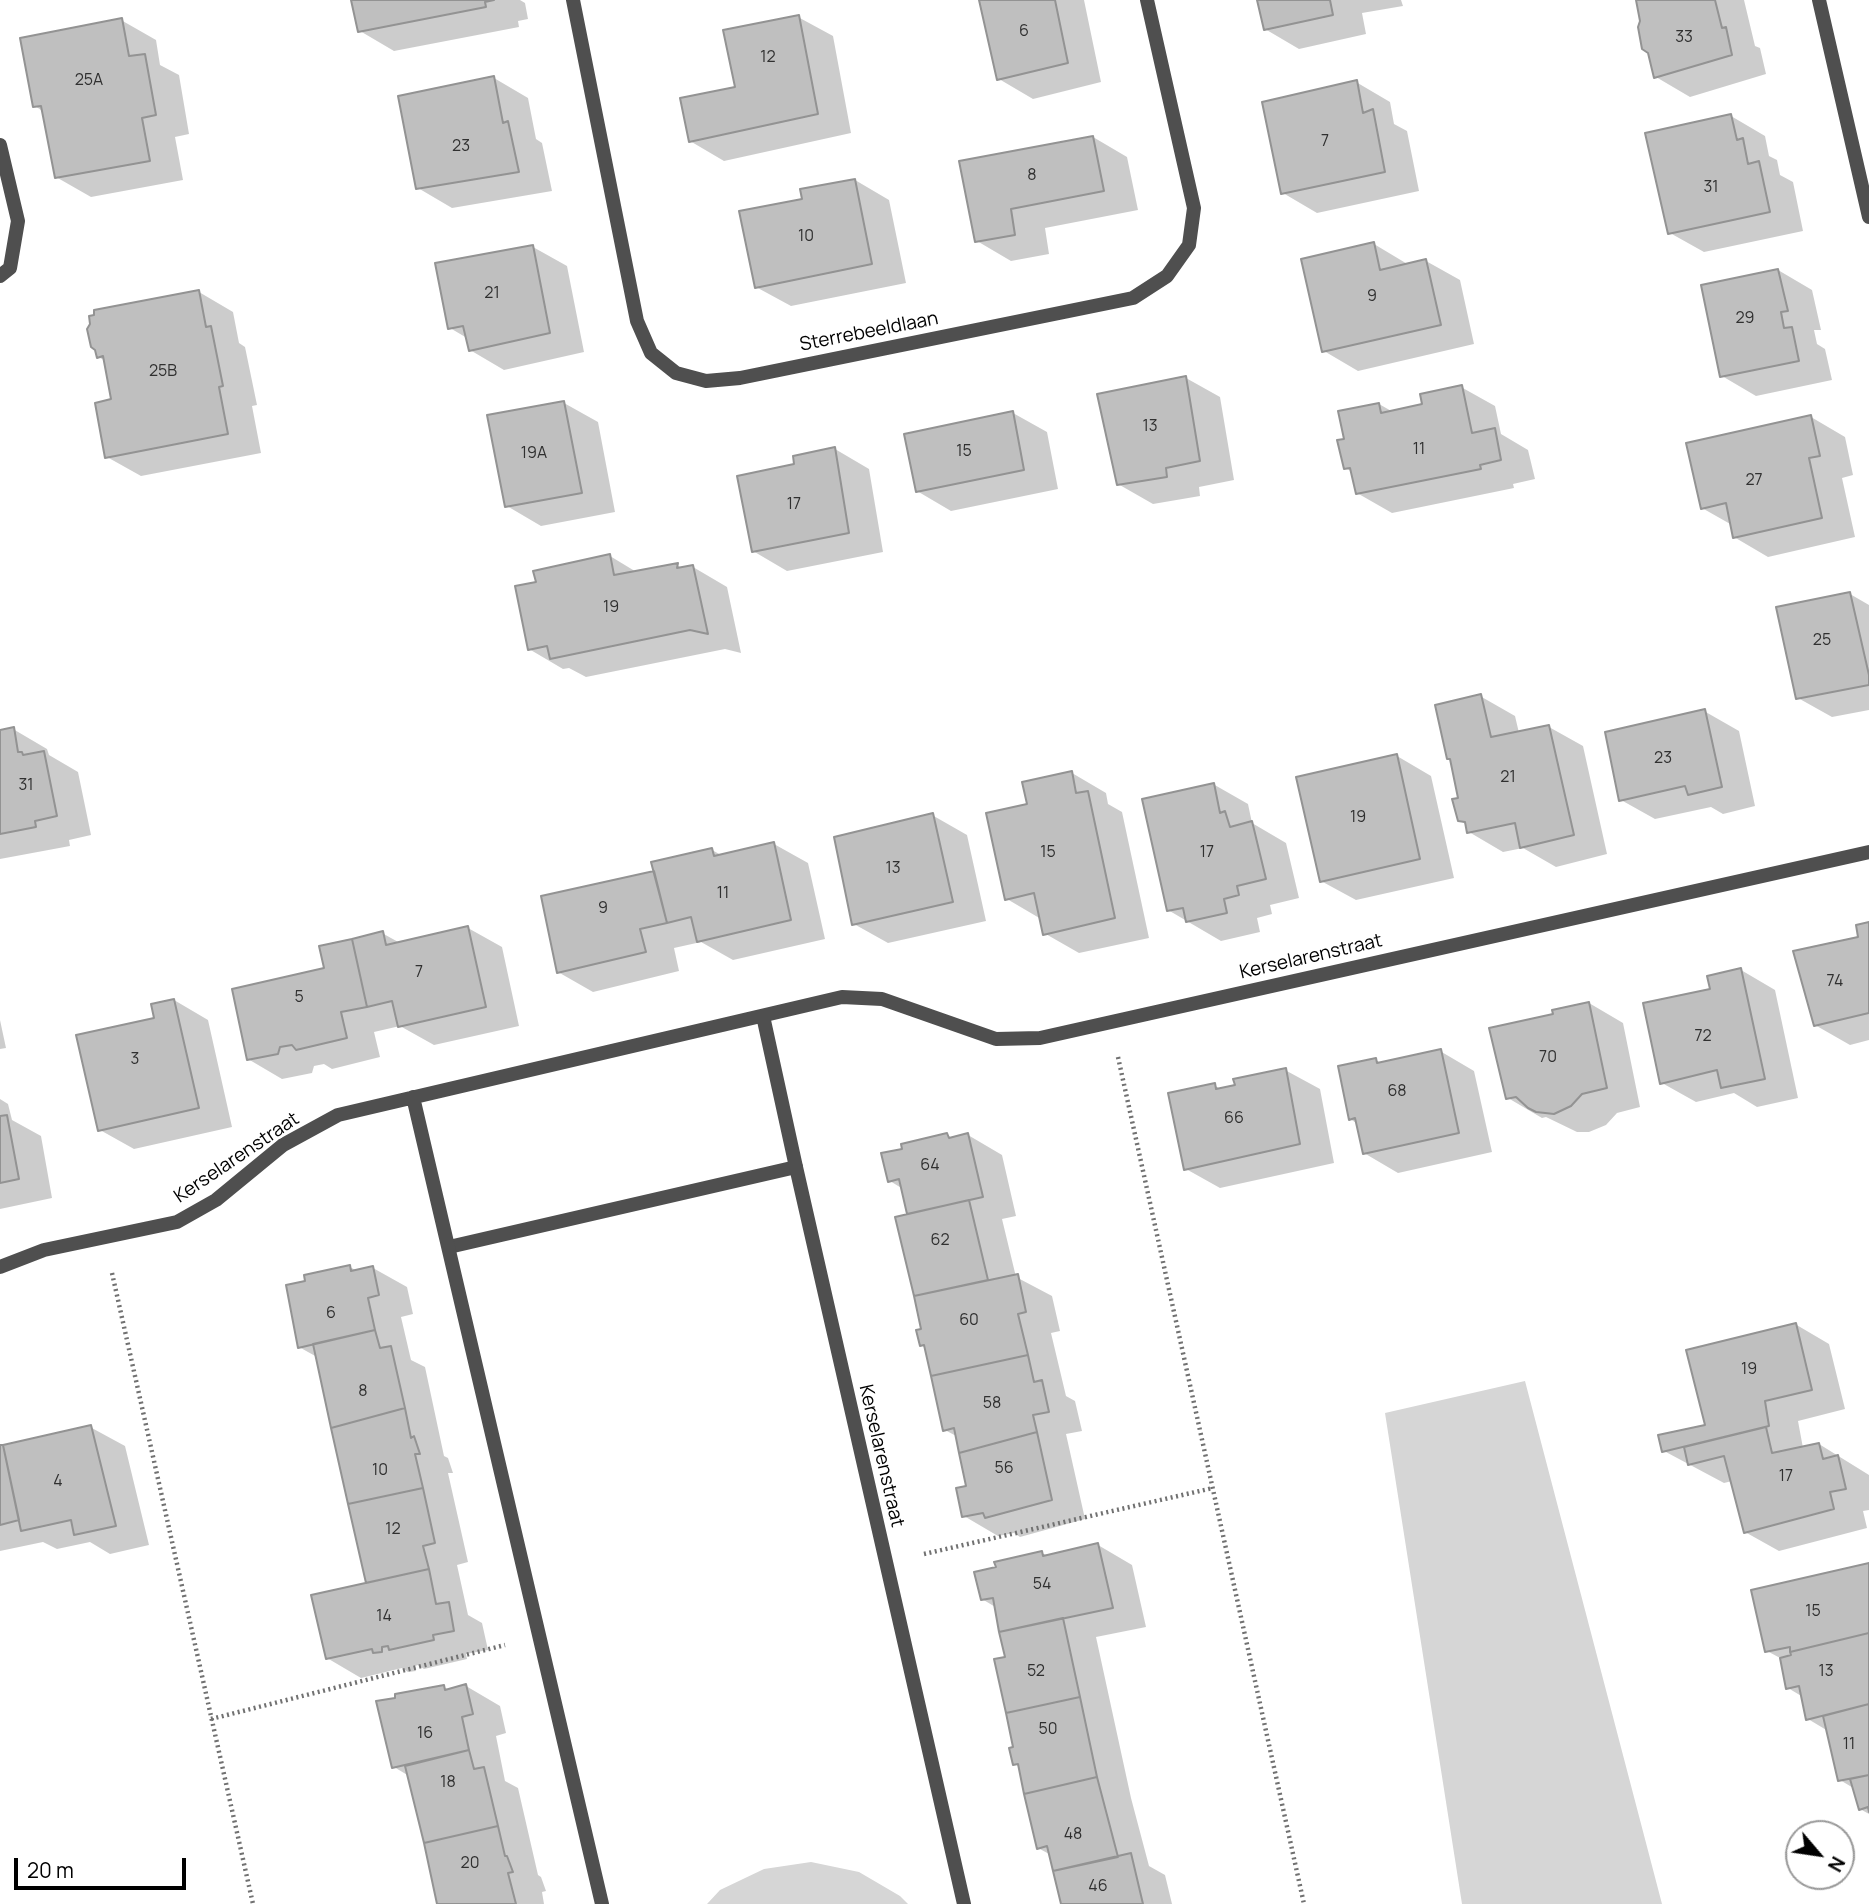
<!DOCTYPE html>
<html>
<head>
<meta charset="utf-8">
<style>
  body { margin:0 }
  #map { position:relative; width:1869px; height:1904px; overflow:hidden; background:#fff; font-family:Manrope,sans-serif }
  canvas { display:block }
  .north { position:absolute; left:1785px; top:1820px; width:70px; height:70px; box-sizing:border-box; background:#fff; border:2px solid #999; border-radius:50%; rotate:119deg; font-size:19px; font-weight:700; line-height:28px; text-align:center; color:#000 }
  .north::after { content:''; display:block; margin:auto; width:24px; height:32px; background:#000; clip-path:polygon(50% 0,100% 100%,50% 72%,0 100%) }
  .scale { position:absolute; left:14px; top:1858px; width:172px; height:32px; box-sizing:border-box; border:4px solid #000; border-top:0; padding-left:9px; font-size:21px; line-height:24px; white-space:nowrap; color:#000; -webkit-text-stroke:5px #fff; paint-order:stroke }
</style>
</head>
<body>
<div id="map">
<canvas width="1869" height="1904"></canvas>
<div class="north">N</div>
<div class="scale">20 m</div>
</div>
<script>
const ctx = document.querySelector('canvas').getContext('2d');
ctx.lineJoin = 'round';
function paint(path, color) {
  ctx.fillStyle = color;
  ctx.fill(path, 'evenodd');
}
function toPath(rows) {
  const path = new Path2D();
  for (const r of rows) {
    path.moveTo(r[0], r[1]);
    for (let i = 2; i < r.length; i += 2) path.lineTo(r[i], r[i + 1]);
  }
  return path;
}
function stroke(path, color, width, dash) {
  ctx.strokeStyle = color;
  ctx.lineWidth = width;
  ctx.lineCap = dash ? 'butt' : 'round';
  ctx.setLineDash(dash || []);
  ctx.stroke(path);
}
function label(font, color, halo, rows, align = 'center') {
  ctx.font = font + ' Manrope,sans-serif';
  ctx.lineWidth = 5;
  ctx.setLineDash([]);
  ctx.textBaseline = 'middle';
  ctx.strokeStyle = halo;
  ctx.fillStyle = color;
  for (const [text, x, y, turn = 0] of rows) {
    ctx.save();
    ctx.translate(x, y);
    ctx.rotate((+turn || 0) * Math.PI / 180);
    ctx.textAlign = isNaN(turn) ? turn : align;
    if (halo) ctx.strokeText(text, 0, 0);
    ctx.fillText(text, 0, 0);
    ctx.restore();
  }
}
const green = toPath([
  [1525,1381,1662,1904,1462,1904,1385,1413],
  [811,1862,859,1872,900,1896,908,1904,707,1904,720,1890,764,1869]
]);
const shadow = toPath([
  [353,0,520,0,525,3,528,19,518,21,519,27,394,51,360,31],
  [981,0,1084,0,1101,82,1033,99,999,79],
  [1259,0,1401,0,1403,6,1362,13,1366,34,1299,49,1265,29],
  [1638,0,1744,0,1755,46,1760,48,1766,74,1690,97,1656,77],
  [798,17,833,36,851,133,724,161,690,141],
  [121,20,156,40,160,65,179,75,189,134,175,137,183,180,91,197,56,177,44,112,35,106],
  [494,78,528,98,536,139,542,143,552,191,452,208,418,188],
  [1356,82,1390,102,1394,124,1407,131,1419,191,1317,213,1283,193],
  [1731,116,1765,136,1769,156,1777,160,1780,175,1793,182,1803,231,1704,252,1670,233],
  [1093,137,1127,157,1138,210,1045,228,1049,254,1011,261,977,241,961,162],
  [855,180,889,200,906,283,791,306,756,287,804,200],
  [1374,244,1409,265,1426,261,1460,280,1474,344,1358,371,1324,351],
  [533,247,567,266,584,352,504,370,470,350,467,338,450,328],
  [1778,270,1812,290,1821,330,1814,330,1817,344,1825,349,1832,380,1756,396,1722,376],
  [199,292,233,312,239,343,245,347,257,405,252,406,261,453,141,476,107,457,113,401,106,361,98,357],
  [1186,378,1220,397,1234,480,1199,487,1200,496,1153,504,1118,484],
  [1461,387,1495,406,1501,434,1528,450,1535,479,1513,484,1514,488,1392,513,1357,493,1353,472,1345,468,1346,440,1379,404,1393,412,1424,406],
  [564,403,598,422,615,512,541,526,507,506],
  [1013,413,1047,432,1058,489,951,511,917,491],
  [1811,417,1845,437,1853,475,1842,478,1855,537,1768,557,1734,537,1732,525,1702,508],
  [835,449,869,469,883,552,787,571,753,551,796,465],
  [610,556,638,573,677,565,683,569,693,567,727,587,741,653,725,649,586,677,569,668,563,669,529,649,538,583],
  [1850,594,1869,605,1869,710,1832,717,1798,698],
  [1480,696,1515,716,1519,733,1549,727,1583,746,1607,854,1556,867,1523,848,1503,852,1469,832,1467,825,1459,820,1460,799,1452,760],
  [1704,711,1739,731,1755,806,1723,814,1711,807,1655,819,1621,800],
  [13,729,47,749,49,755,78,772,91,835,69,840,70,846,0,859,0,732],
  [1397,756,1431,776,1454,878,1356,900,1321,881],
  [1072,773,1106,793,1108,804,1122,812,1149,938,1079,953,1044,933,1041,919,1007,899,1029,805],
  [1213,784,1248,804,1252,823,1286,843,1299,898,1270,905,1272,914,1257,918,1260,932,1221,941,1168,910],
  [932,815,967,835,986,921,888,943,854,924],
  [774,844,808,863,825,939,733,960,701,942,674,948,679,971,593,992,558,972,712,850,723,856],
  [1869,924,1869,1040,1850,1045,1815,1025],
  [468,928,502,947,519,1026,434,1045,400,1026,374,1032,380,1057,332,1069,324,1064,314,1066,312,1073,282,1079,248,1059,326,969,382,933,400,943],
  [1741,970,1775,990,1798,1098,1757,1107,1734,1093,1696,1102,1662,1083,1712,990],
  [174,1000,208,1020,232,1127,134,1149,100,1130,156,1020],
  [1589,1003,1623,1023,1640,1107,1617,1113,1606,1125,1589,1132,1577,1132,1546,1117,1542,1118,1508,1098,1555,1016],
  [0,1020,6,1048,0,1049],
  [1440,1051,1474,1071,1492,1152,1398,1173,1364,1153,1358,1124,1350,1119,1376,1060,1382,1064],
  [1285,1070,1320,1089,1334,1163,1220,1188,1186,1169,1214,1085,1222,1090],
  [0,1099,8,1104,12,1120,41,1136,52,1198,0,1209],
  [947,1135,953,1139,968,1135,1002,1155,1016,1216,1002,1219,1016,1277,1052,1296,1060,1331,1051,1333,1066,1396,1075,1401,1082,1431,1066,1434,1085,1519,1020,1537,1014,1533,998,1536,964,1516,969,1487,958,1437,945,1430,926,1348,921,1345,923,1330,897,1218,909,1215,903,1189,890,1181,905,1150],
  [350,1267,357,1271,373,1268,407,1287,413,1314,401,1317,411,1360,425,1367,444,1456,448,1458,453,1473,448,1473,468,1562,457,1565,468,1615,482,1623,488,1650,466,1654,467,1659,424,1669,418,1665,415,1666,416,1671,408,1672,402,1668,361,1678,327,1658,368,1584,317,1357,299,1347,307,1282],
  [1795,1324,1829,1344,1845,1409,1798,1421,1803,1448,1819,1444,1869,1475,1869,1510,1863,1511,1867,1528,1779,1551,1745,1532,1732,1481,1724,1483,1664,1451,1707,1426],
  [90,1427,125,1446,149,1545,110,1554,90,1542,57,1549,43,1542,0,1551,0,1447],
  [1098,1545,1132,1565,1146,1627,1096,1637,1131,1798,1149,1866,1165,1875,1172,1904,1062,1904,1051,1855,1038,1848,1020,1767,1015,1764,1007,1658,997,1608,982,1599,1042,1553,1048,1556],
  [1869,1565,1869,1814,1860,1809,1855,1789,1840,1780,1828,1731,1808,1719,1803,1697,1788,1688,1782,1659,1767,1651],
  [466,1686,500,1706,506,1733,496,1736,505,1781,518,1788,538,1875,541,1877,546,1891,542,1892,544,1904,439,1904,409,1776,394,1767,444,1687,449,1690]
]);
const building = toPath([
  [351,0,494,0,485,2,486,7,358,32,351,0],
  [979,0,1055,0,1068,63,997,80,979,0],
  [1257,0,1330,0,1333,15,1264,30,1257,0],
  [1636,0,1715,0,1722,28,1726,27,1732,55,1654,78,1648,53,1642,49,1638,27,1640,21,1636,0],
  [799,15,818,114,689,142,680,98,735,87,723,30,799,15],
  [122,18,129,56,145,54,156,115,142,118,150,161,55,178,41,106,33,107,20,38,122,18],
  [494,76,503,123,508,121,519,172,416,189,398,96,494,76],
  [1357,80,1363,113,1373,109,1385,172,1281,194,1262,102,1357,80],
  [1731,114,1737,140,1743,138,1748,164,1759,161,1770,212,1668,234,1645,133,1731,114],
  [1093,136,1104,191,1011,209,1015,235,975,242,959,161,1093,136],
  [855,179,872,264,755,288,739,211,802,199,800,189,855,179],
  [1374,242,1380,270,1426,259,1441,325,1322,352,1301,259,1374,242],
  [533,245,550,333,469,351,463,326,448,329,435,263,533,245],
  [1778,269,1788,311,1781,312,1784,328,1792,327,1799,361,1720,377,1701,285,1778,269],
  [199,290,206,327,211,326,223,386,219,387,228,434,105,458,95,403,111,399,103,356,97,358,95,350,91,347,87,329,90,324,89,316,94,315,94,310,199,290],
  [1186,376,1200,461,1166,468,1167,477,1117,485,1097,394,1186,376],
  [1462,385,1472,433,1495,428,1501,460,1480,465,1481,469,1356,494,1350,468,1344,469,1337,440,1344,439,1338,411,1379,403,1381,413,1422,404,1420,394,1462,385],
  [564,401,582,493,505,507,487,415,564,401],
  [1013,411,1024,470,916,492,904,434,1013,411],
  [1811,415,1820,456,1809,458,1822,518,1733,538,1726,503,1701,509,1686,443,1811,415],
  [835,447,849,533,752,552,737,476,794,464,793,456,835,447],
  [610,554,614,575,678,563,677,568,693,565,708,634,690,630,550,659,547,646,528,650,515,586,536,582,533,571,610,554],
  [1850,592,1869,675,1869,685,1796,699,1776,607,1850,592],
  [1481,694,1491,737,1549,725,1574,835,1520,848,1515,823,1467,833,1465,822,1458,821,1452,799,1458,798,1450,759,1447,759,1435,705,1481,694],
  [1705,709,1722,787,1688,795,1685,786,1619,801,1605,732,1705,709],
  [14,727,18,752,22,752,23,755,44,751,57,816,35,821,36,827,0,834,0,730,14,727],
  [1397,754,1420,859,1320,882,1296,777,1397,754],
  [1072,771,1076,793,1088,791,1115,918,1043,935,1034,893,1005,900,986,813,1027,804,1022,782,1072,771],
  [1214,783,1220,813,1225,811,1230,827,1252,821,1266,879,1237,886,1239,895,1224,899,1227,913,1186,922,1183,908,1167,911,1142,799,1214,783],
  [933,813,953,902,852,925,834,837,933,813],
  [774,842,791,920,697,942,691,917,667,923,651,862,712,848,714,856,774,842],
  [654,871,667,923,640,929,646,952,557,973,541,896,654,871],
  [1869,922,1869,1013,1814,1026,1793,951,1858,937,1856,925,1869,922],
  [468,926,486,1007,398,1027,392,1001,367,1007,352,939,383,931,386,945,468,926],
  [352,939,367,1007,341,1012,347,1038,296,1050,292,1045,280,1047,278,1054,247,1060,232,989,324,968,319,946,352,939],
  [1741,968,1765,1079,1721,1088,1717,1070,1660,1084,1643,1003,1710,989,1707,976,1741,968],
  [174,999,199,1108,98,1131,76,1035,154,1018,151,1004,174,999],
  [1589,1002,1607,1088,1582,1094,1571,1106,1554,1114,1536,1112,1528,1108,1516,1097,1506,1099,1489,1028,1553,1014,1552,1010,1589,1002],
  [1441,1049,1459,1133,1363,1154,1355,1118,1349,1120,1338,1066,1376,1058,1377,1063,1441,1049],
  [1286,1068,1300,1144,1184,1170,1168,1093,1215,1083,1216,1089,1235,1085,1233,1079,1286,1068],
  [7,1115,19,1179,0,1183,0,1116,7,1115],
  [947,1133,949,1138,968,1133,983,1197,907,1214,899,1179,888,1182,881,1153,902,1149,901,1144,947,1133],
  [969,1200,988,1280,914,1296,895,1217,969,1200],
  [350,1265,351,1271,373,1266,379,1295,368,1298,375,1330,298,1348,286,1285,305,1281,304,1275,350,1265],
  [1018,1274,1026,1312,1018,1314,1028,1355,931,1376,924,1345,920,1346,916,1330,921,1329,914,1296,1018,1274],
  [1796,1323,1812,1390,1765,1401,1769,1426,1662,1452,1658,1435,1705,1425,1686,1350,1796,1323],
  [375,1330,380,1348,391,1346,405,1408,331,1428,313,1344,375,1330],
  [1028,1355,1034,1382,1042,1380,1049,1412,1033,1415,1037,1432,959,1453,954,1428,943,1431,931,1376,1028,1355],
  [405,1408,411,1438,414,1436,420,1454,415,1454,423,1488,348,1504,331,1428,405,1408],
  [91,1425,116,1526,74,1535,71,1520,21,1531,3,1445,91,1425],
  [1766,1427,1772,1453,1819,1443,1823,1459,1838,1455,1846,1489,1830,1492,1834,1509,1744,1533,1724,1456,1688,1465,1684,1447,1766,1427],
  [1037,1432,1052,1500,985,1518,983,1513,962,1517,956,1488,966,1486,959,1453,1037,1432],
  [0,1445,3,1445,19,1520,0,1525,0,1445],
  [423,1488,435,1543,423,1546,429,1569,366,1583,348,1504,423,1488],
  [1098,1543,1113,1608,999,1632,993,1598,981,1600,974,1572,996,1567,994,1562,1042,1551,1043,1556,1098,1543],
  [1869,1563,1869,1633,1790,1652,1790,1647,1765,1652,1751,1590,1869,1563],
  [429,1569,436,1604,449,1602,454,1631,433,1635,434,1640,389,1650,388,1646,382,1647,382,1652,373,1653,372,1649,326,1659,311,1595,429,1569],
  [1063,1618,1080,1697,1006,1713,994,1659,1005,1657,999,1632,1063,1618],
  [1869,1633,1869,1704,1806,1720,1799,1686,1786,1689,1780,1658,1791,1655,1790,1652,1869,1633],
  [466,1684,473,1714,462,1717,469,1750,392,1768,376,1701,395,1698,395,1694,444,1685,445,1690,466,1684],
  [1080,1697,1097,1777,1024,1794,1018,1764,1013,1765,1009,1748,1013,1747,1006,1713,1080,1697],
  [1869,1704,1869,1775,1838,1781,1823,1716,1869,1704],
  [469,1750,474,1769,484,1767,498,1826,424,1843,405,1766,469,1750],
  [1869,1775,1869,1812,1868,1807,1859,1810,1850,1779,1869,1775],
  [1097,1777,1118,1857,1053,1871,1047,1846,1037,1849,1024,1794,1097,1777],
  [498,1826,505,1856,507,1856,513,1872,508,1873,516,1904,437,1904,424,1843,498,1826],
  [1131,1853,1143,1904,1061,1904,1053,1871,1131,1853]
]);
const path = toPath([
  [1118,1057,1304,1904],
  [112,1273,253,1904],
  [924,1554,1213,1488],
  [211,1719,505,1645]
]);
const service = toPath([
  [0,145,18,221,10,268,0,276],
  [449,1247,796,1167]
]);
const minor = toPath([
  [573,0,637,321,651,353,676,373,706,381,740,378,1133,298,1167,276,1189,245,1194,208,1147,0],
  [1819,0,1869,217],
  [763,1016,796,1167,964,1904],
  [413,1097,602,1904],
  [0,1267,44,1250,177,1222,216,1200,283,1145,338,1115,842,997,882,999,996,1039,1040,1038,1869,852]
]);
const numberNames = [
  ["6",1024,32],
  ["33",1684,38],
  ["12",768,58],
  ["25A",89,81],
  ["7",1325,142],
  ["23",461,147],
  ["8",1032,176],
  ["31",1711,188],
  ["10",806,237],
  ["21",492,294],
  ["9",1372,297],
  ["29",1745,319],
  ["25B",163,372],
  ["13",1150,427],
  ["11",1419,450],
  ["15",964,452],
  ["19A",534,454],
  ["27",1754,481],
  ["17",794,505],
  ["19",611,608],
  ["25",1822,641],
  ["23",1663,759],
  ["21",1508,778],
  ["31",26,786],
  ["19",1358,818],
  ["15",1048,853],
  ["17",1207,853],
  ["13",893,869],
  ["11",723,894],
  ["9",603,909],
  ["7",419,973],
  ["74",1835,982],
  ["5",299,998],
  ["72",1703,1037],
  ["70",1548,1058],
  ["3",135,1060],
  ["68",1397,1092],
  ["66",1234,1119],
  ["64",930,1166],
  ["62",940,1241],
  ["6",331,1314],
  ["60",969,1321],
  ["19",1749,1370],
  ["8",363,1392],
  ["58",992,1404],
  ["56",1004,1469],
  ["10",380,1471],
  ["17",1786,1477],
  ["4",58,1482],
  ["12",393,1530],
  ["54",1042,1585],
  ["15",1813,1612],
  ["14",384,1617],
  ["52",1036,1672],
  ["13",1826,1672],
  ["50",1048,1730],
  ["16",425,1734],
  ["11",1849,1745],
  ["18",448,1783],
  ["48",1073,1835],
  ["20",470,1864],
  ["46",1098,1887]
];
const streetNames = [
  ["Sterrebeeldlaan",869,332,-11],
  ["Kerselarenstraat",1311,957,-13],
  ["Kerselarenstraat",237,1158,-34],
  ["Kerselarenstraat",881,1456,77]
];
paint(green, '#d6d6d6');
paint(shadow, '#0003');
paint(building, '#bfbfbf');
stroke(building, '#939393', 2);
stroke(path, '#717171', 4.5, [2, 3.5]);
stroke(service, '#4f4f4f', 14);
stroke(minor, '#4f4f4f', 14);
label('16px', '#303030', null, numberNames);
label('19px', '#000', '#fff', streetNames);
</script>
</body>
</html>
